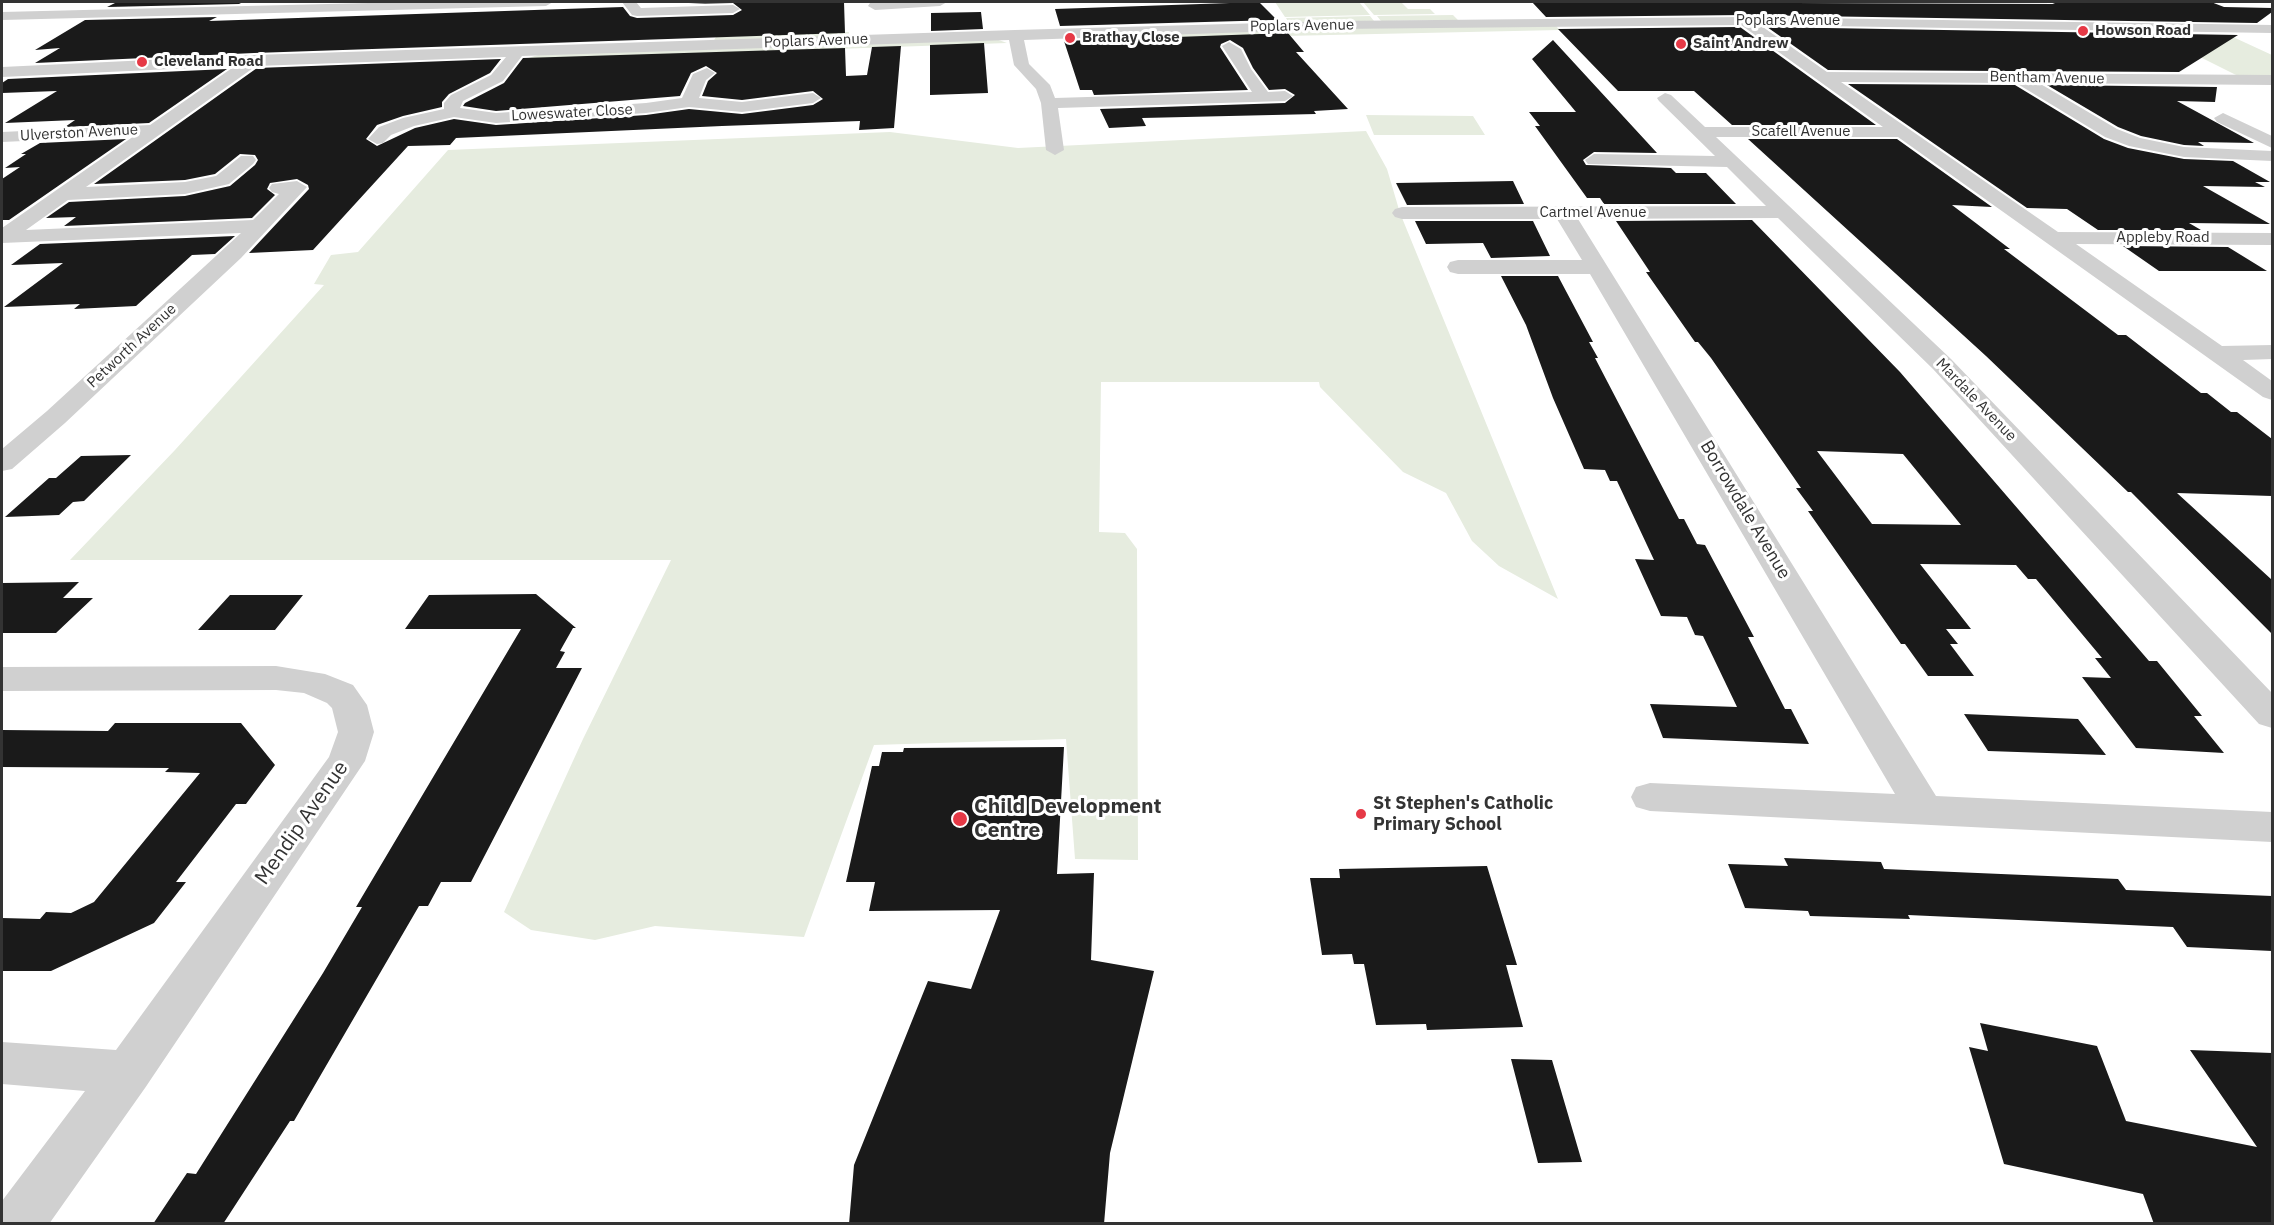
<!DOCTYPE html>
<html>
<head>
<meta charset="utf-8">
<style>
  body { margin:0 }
  #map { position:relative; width:2274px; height:1225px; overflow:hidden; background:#fff; font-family:"IBM Plex Sans",sans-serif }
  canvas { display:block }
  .frame { position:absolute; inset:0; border:3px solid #333; pointer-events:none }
</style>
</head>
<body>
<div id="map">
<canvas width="2274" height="1225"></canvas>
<div class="frame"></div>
</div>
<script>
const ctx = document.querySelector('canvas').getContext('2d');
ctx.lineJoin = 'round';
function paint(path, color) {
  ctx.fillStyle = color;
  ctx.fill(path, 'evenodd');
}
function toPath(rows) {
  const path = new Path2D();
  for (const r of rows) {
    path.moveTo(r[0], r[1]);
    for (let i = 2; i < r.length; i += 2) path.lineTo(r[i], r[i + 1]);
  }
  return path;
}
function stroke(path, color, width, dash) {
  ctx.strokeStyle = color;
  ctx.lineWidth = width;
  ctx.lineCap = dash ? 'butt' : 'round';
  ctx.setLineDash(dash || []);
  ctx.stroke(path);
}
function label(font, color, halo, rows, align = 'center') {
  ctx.font = font + ' "IBM Plex Sans",sans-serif';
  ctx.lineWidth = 6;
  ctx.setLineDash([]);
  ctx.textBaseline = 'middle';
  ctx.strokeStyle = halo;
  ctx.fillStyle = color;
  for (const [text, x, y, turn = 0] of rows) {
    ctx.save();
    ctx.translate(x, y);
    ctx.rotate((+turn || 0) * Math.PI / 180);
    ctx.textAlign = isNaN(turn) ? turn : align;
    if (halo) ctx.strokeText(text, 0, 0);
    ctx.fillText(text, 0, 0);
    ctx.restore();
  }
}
const green = toPath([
  [1275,2,1359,2,1370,15,1285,17],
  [1363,2,1401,2,1408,9,1430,9,1435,14,1374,15],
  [1453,15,1458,20,1381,21,1377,16],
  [1370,16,1374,21,1289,23,1286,18],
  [1554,24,1560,30,1146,39,1143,32],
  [849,32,848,37,713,42,716,37],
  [2156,35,2233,37,2272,55,2272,77,2238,76],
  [996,39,1007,43,522,60,538,55],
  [1366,115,1473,116,1485,135,1374,135],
  [1366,131,1387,169,1400,213,1558,599,1499,566,1472,541,1446,493,1403,472,1320,387,1319,382,1101,382,1099,532,1125,533,1137,549,1138,860,1075,859,1066,739,874,745,804,937,655,926,595,940,531,930,504,912,583,739,671,560,70,560,175,450,324,285,314,284,331,255,358,252,448,150,890,132,1018,148]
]);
const building = toPath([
  [117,2,243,2,239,4,107,7],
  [721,2,844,2,845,33,254,53,35,63,60,48,35,50,85,20,217,17,209,21,623,7,630,16,637,18,733,15,742,10,733,3,689,4],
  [1259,2,1277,20,1060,26,1055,9],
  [1532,2,2055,4,2050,2,2211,2,2224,7,2272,8,2272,12,2257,23,1744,15,1546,17],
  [981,12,983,29,931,31,931,13],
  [1740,27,1876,125,1732,125,1694,91,1618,91,1558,29],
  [1767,27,2238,35,2179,72,1828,70],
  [1288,33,1304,52,1296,52,1348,109,1314,111,1316,114,1142,118,1146,126,1109,128,1100,109,1285,103,1295,95,1285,89,1269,90,1253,68,1243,48,1230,40,1221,44,1220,47,1248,90,1094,95,1092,90,1080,90,1064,41],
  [1553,40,1657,153,1594,152,1583,160,1586,165,1671,168,1676,173,1706,173,1736,204,1604,204,1600,198,1587,198,1535,126,1540,126,1529,112,1576,112,1532,59],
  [984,43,988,93,930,95,930,45],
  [901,46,894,128,859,130,860,121,722,126,456,138,450,145,408,146,313,250,249,253,309,189,308,185,297,179,270,183,267,189,275,195,252,218,64,226,76,217,46,218,69,202,185,196,230,186,255,165,258,160,255,155,240,154,215,174,185,180,94,184,257,68,501,59,490,73,449,94,442,102,442,107,403,116,377,125,366,139,377,146,415,128,454,119,496,125,646,115,689,109,742,114,813,105,823,99,813,91,742,100,702,96,708,81,717,73,706,66,691,73,680,96,496,111,463,106,465,103,504,83,523,58,845,48,846,76,867,75,872,47],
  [227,69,149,123,65,127,75,120,5,123,57,91,2,93,2,83,8,79],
  [1848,84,2015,85,2104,139,2128,148,2184,159,2233,161,2270,182,2255,182,2265,187,2203,186,2270,224,2189,223,2201,230,2098,230,2067,209,2027,208],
  [2047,85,2217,87,2215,102,2177,101,2254,143,2198,142,2204,146,2184,145,2141,136,2118,127],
  [126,139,9,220,2,220,2,179,20,167,5,168,26,154,21,154,40,143],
  [1748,139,1897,139,1992,207,1952,205,2010,249,2004,249,2118,335,2126,335,2201,393,2207,393,2231,412,2237,412,2272,439,2272,496,2177,493,2272,580,2272,634,2131,492,2128,492,1986,356],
  [1513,181,1524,204,1407,205,1396,183],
  [1752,220,1900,372,2149,661,2157,661,2202,716,2194,716,2224,753,2136,748,2082,677,2111,678,2095,658,2102,658,2036,579,2028,579,2016,565,1920,564,1971,629,1946,629,1958,644,1950,644,1974,676,1928,676,1905,644,1901,644,1808,511,1813,511,1796,488,1801,488,1711,358,1698,342,1695,342,1646,272,1650,272,1616,221],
  [1817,451,1903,454,1961,525,1872,524],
  [1415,221,1533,221,1550,256,1491,258,1483,243,1426,244],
  [235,236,215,254,192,255,136,306,74,309,80,304,4,307,63,263,11,265,40,244],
  [2123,246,2228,247,2267,271,2159,271],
  [1501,276,1558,276,1593,342,1589,342,1598,358,1595,358,1679,519,1684,519,1697,544,1705,545,1754,637,1748,637,1785,709,1791,709,1809,744,1663,738,1650,704,1737,707,1703,636,1695,635,1687,617,1661,616,1635,559,1654,560,1617,481,1610,481,1605,470,1584,469,1553,398,1526,325],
  [131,455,84,501,73,502,59,515,5,517,49,478,56,478,81,456],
  [79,582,63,598,93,598,56,633,2,633,2,583],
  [536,594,576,628,573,628,560,651,565,652,556,668,582,668,471,882,441,882,428,906,419,906,294,1121,290,1121,223,1224,153,1224,187,1173,196,1174,323,973,362,907,356,907,521,629,405,629,429,595],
  [230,595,303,595,275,630,198,630],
  [1964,714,2078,719,2106,755,1988,751],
  [115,723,241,723,275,765,246,804,236,804,176,882,186,882,154,923,51,971,2,971,2,918,40,919,46,912,71,913,94,902,200,773,165,772,169,768,2,767,2,730,108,731],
  [1064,747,1057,874,1094,873,1091,960,1154,971,1110,1153,1104,1224,849,1224,854,1165,928,981,971,989,1000,910,869,911,875,882,846,882,872,766,879,766,882,752,903,752,904,748],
  [1784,858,1881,862,1884,869,2118,879,2126,890,2272,896,2272,951,2187,947,2173,927,1908,915,1910,919,1810,916,1808,911,1745,908,1728,864,1788,866],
  [1487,866,1517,965,1506,965,1523,1027,1427,1030,1426,1024,1376,1025,1364,964,1354,964,1352,954,1322,955,1310,878,1340,878,1339,869],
  [1980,1023,2097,1046,2126,1121,2257,1147,2190,1050,2272,1053,2272,1224,2154,1224,2143,1194,2004,1164,1969,1047,1988,1051],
  [1511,1059,1552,1060,1582,1162,1538,1163]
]);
const minor = toPath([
  [409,2,553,2,546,6,2,20,2,12,409,2],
  [622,2,636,2,641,8,733,5,740,9,733,13,637,16,632,15,622,2],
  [883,2,947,2,940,6,875,10,868,6,870,3,883,2],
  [1744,17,2272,25,2272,33,1760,25,1827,72,2272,75,2272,85,2039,83,2117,129,2140,138,2184,147,2272,151,2272,161,2184,157,2129,146,2105,137,2016,83,1841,82,2058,232,2272,233,2272,245,2076,244,2222,346,2272,345,2272,359,2243,360,2272,381,2272,400,2263,397,1898,137,1716,137,1951,359,2272,693,2272,728,2259,724,1933,369,1778,218,1578,219,1936,796,2272,812,2272,842,1650,811,1636,807,1631,797,1636,787,1650,783,1895,794,1590,274,1458,274,1450,272,1447,267,1450,262,1458,260,1582,260,1557,219,1402,219,1395,217,1392,213,1395,209,1402,207,1766,206,1727,167,1588,164,1585,160,1594,154,1715,156,1659,101,1657,98,1665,93,1671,95,1705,127,1883,127,1741,25,1335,29,1024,40,1029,64,1050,85,1055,98,1252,92,1222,46,1229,42,1241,49,1251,69,1268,92,1285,91,1293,96,1285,101,1058,108,1064,150,1055,155,1046,150,1041,103,1036,89,1014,65,1009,40,522,56,503,81,463,101,460,108,496,113,646,103,682,98,693,74,707,68,715,73,706,80,699,98,742,102,813,93,821,98,813,103,742,112,689,107,646,113,496,123,454,117,414,126,391,135,383,143,377,144,368,139,379,127,403,118,444,109,444,103,451,95,491,75,506,57,256,66,86,187,185,182,216,176,241,156,253,156,256,160,253,164,229,184,185,194,68,200,26,230,253,220,279,194,272,192,269,188,272,184,297,181,307,187,241,258,65,423,12,469,2,471,2,449,47,411,241,233,2,243,2,228,134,136,2,142,2,132,150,125,235,66,2,77,2,67,254,55,1015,30,1335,21,1744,17],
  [2223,113,2272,136,2272,148,2217,122,2214,118,2223,113],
  [276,666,325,674,353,685,367,705,374,732,365,761,145,1088,49,1224,2,1224,2,1201,85,1091,2,1084,2,1042,116,1050,329,757,338,732,332,708,327,703,304,693,276,690,2,691,2,667,276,666]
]);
const markers = [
  [2083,31,6,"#e63946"],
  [1070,38,6,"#e63946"],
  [1681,44,6,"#e63946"],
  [142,62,6,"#e63946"],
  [1361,814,6,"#e63946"],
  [960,819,8,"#e63946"]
];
const farStreetnames = [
  ["Poplars Avenue",1788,21],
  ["Poplars Avenue",1302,26,-1],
  ["Poplars Avenue",816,41,-2],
  ["Bentham Avenue",2047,78,1],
  ["Loweswater Close",572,113,-3],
  ["Scafell Avenue",1801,132],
  ["Ulverston Avenue",79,133,-3],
  ["Cartmel Avenue",1593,213],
  ["Appleby Road",2163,238],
  ["Petworth Avenue",132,346,-43],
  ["Mardale Avenue",1976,400,46]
];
const farPoinames = [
  ["Howson Road",2095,31],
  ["Brathay Close",1082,38],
  ["Saint Andrew",1693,44],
  ["Cleveland Road",154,62]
];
const streetNames = [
  ["Borrowdale Avenue",1745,510,59]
];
const poiNames = [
  ["St Stephen's Catholic",1373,804],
  ["Primary School",1373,825]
];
const nearPoinames = [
  ["Child Development",974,807],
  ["Centre",974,831]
];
const nearStreetnames = [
  ["Mendip Avenue",302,823,-55]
];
paint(green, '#e6ecdf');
paint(building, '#1a1a1a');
paint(minor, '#d0d0d0');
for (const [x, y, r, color] of markers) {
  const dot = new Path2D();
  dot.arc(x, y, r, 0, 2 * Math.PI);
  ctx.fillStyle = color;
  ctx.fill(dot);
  stroke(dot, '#fff', 2);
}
label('15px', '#333', '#fff', farStreetnames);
label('bold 15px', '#333', '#fff', farPoinames, 'left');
label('18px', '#333', '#fff', streetNames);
label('bold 18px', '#333', '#fff', poiNames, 'left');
label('bold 21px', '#333', '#fff', nearPoinames, 'left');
label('21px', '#333', '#fff', nearStreetnames);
</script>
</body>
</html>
